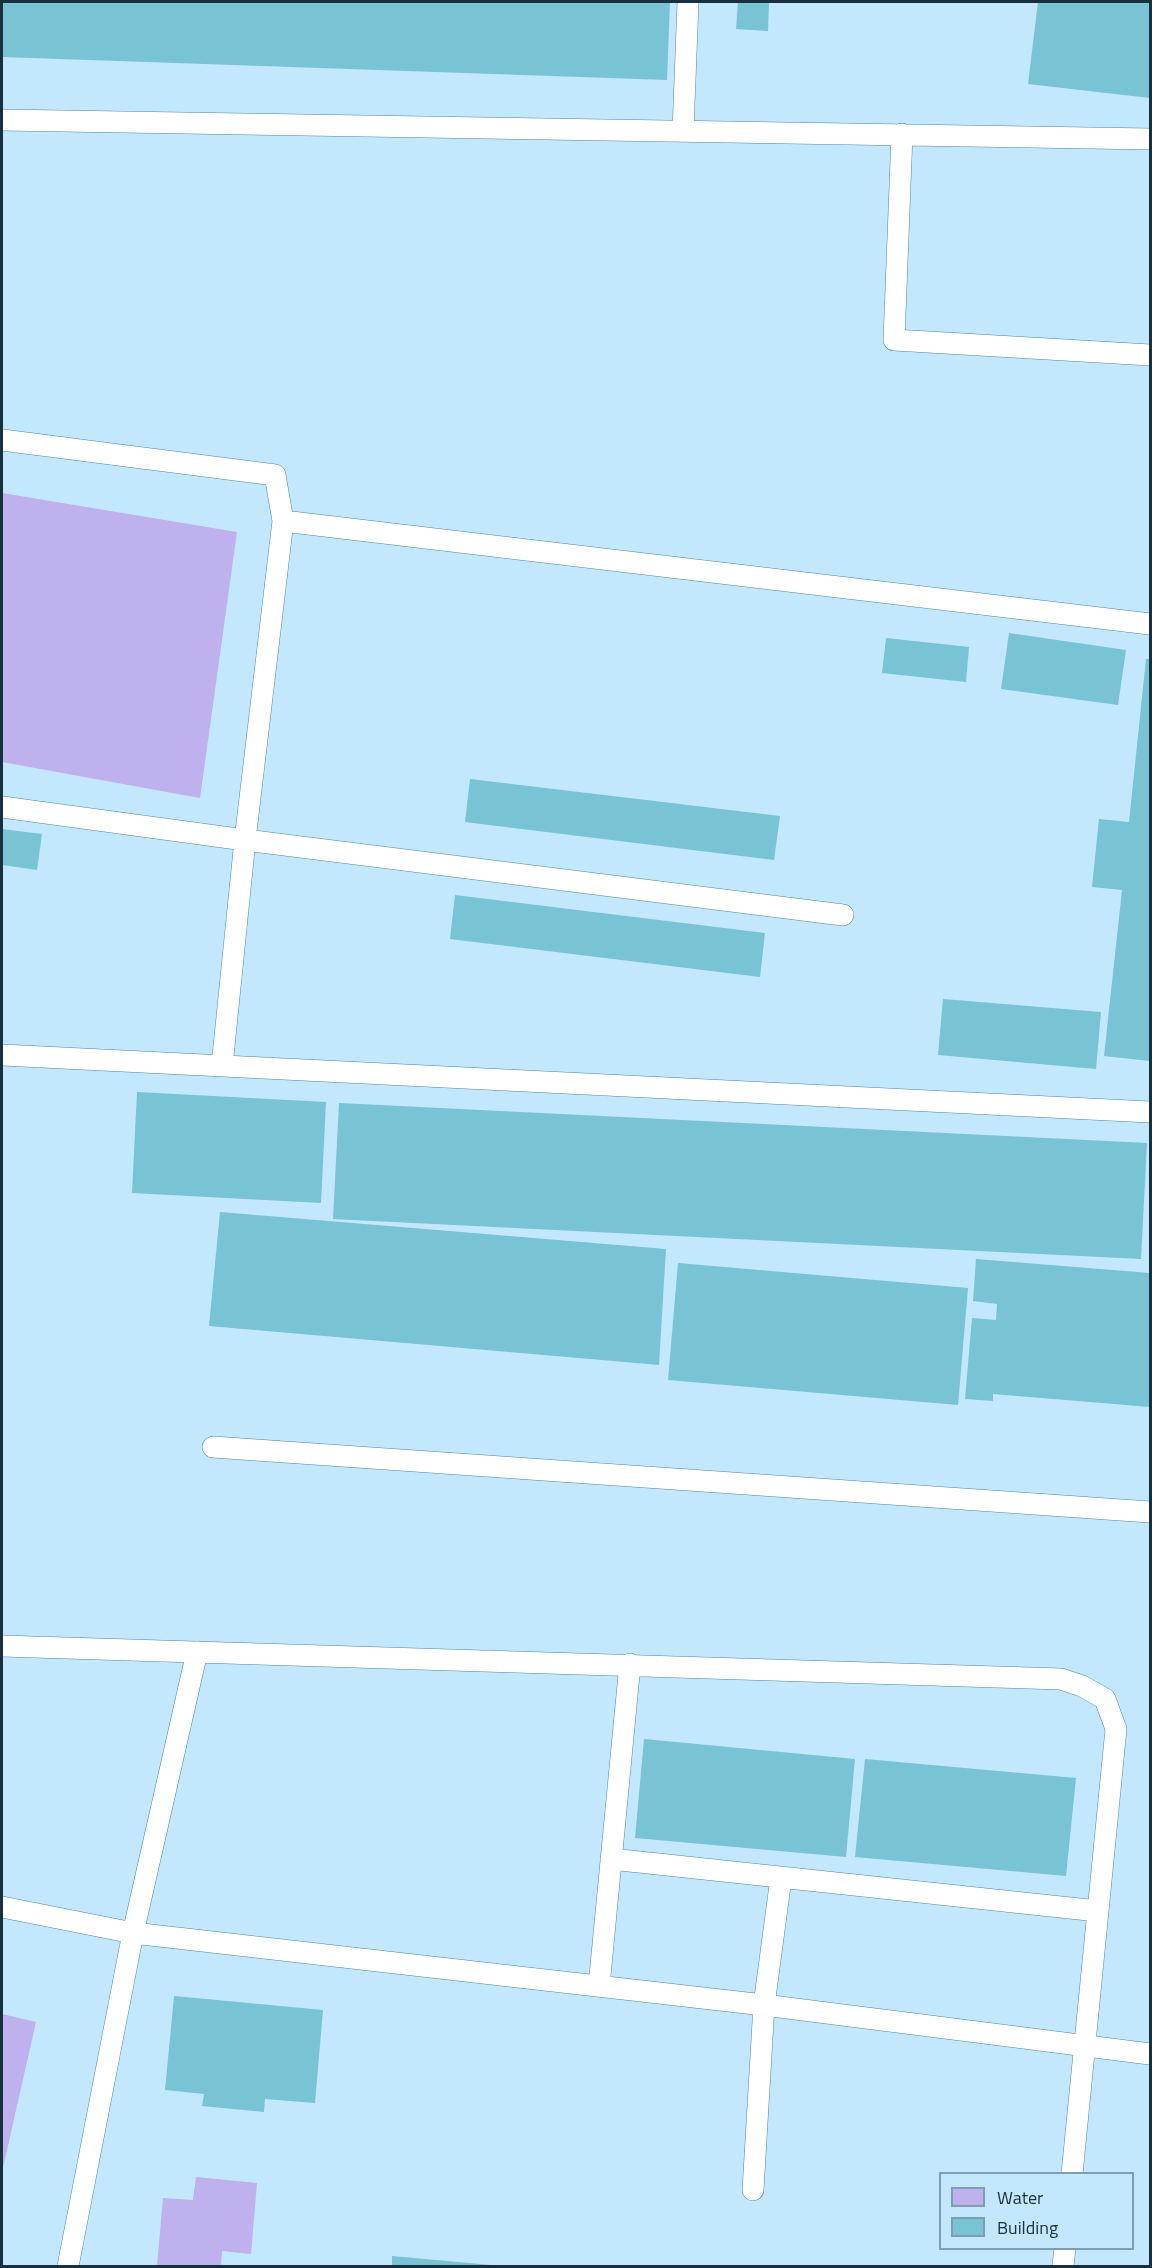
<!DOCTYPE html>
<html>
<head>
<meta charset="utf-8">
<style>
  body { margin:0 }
  #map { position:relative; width:1152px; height:2268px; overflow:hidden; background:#c3e7fc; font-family:"Titillium Web",sans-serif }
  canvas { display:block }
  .frame { position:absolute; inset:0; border:3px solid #17303d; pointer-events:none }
  .legend { position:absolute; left:939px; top:2172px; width:195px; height:78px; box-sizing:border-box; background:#c3e7fc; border:2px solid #7e9eb0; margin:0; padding:8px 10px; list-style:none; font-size:18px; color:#17303d }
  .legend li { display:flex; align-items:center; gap:12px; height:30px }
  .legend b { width:30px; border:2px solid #7e9eb0 }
</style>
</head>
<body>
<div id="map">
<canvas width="1152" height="2268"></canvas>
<div class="frame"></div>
<ul class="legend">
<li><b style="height:16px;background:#beb1ee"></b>Water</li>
<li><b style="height:16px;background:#78c3d4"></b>Building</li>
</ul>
</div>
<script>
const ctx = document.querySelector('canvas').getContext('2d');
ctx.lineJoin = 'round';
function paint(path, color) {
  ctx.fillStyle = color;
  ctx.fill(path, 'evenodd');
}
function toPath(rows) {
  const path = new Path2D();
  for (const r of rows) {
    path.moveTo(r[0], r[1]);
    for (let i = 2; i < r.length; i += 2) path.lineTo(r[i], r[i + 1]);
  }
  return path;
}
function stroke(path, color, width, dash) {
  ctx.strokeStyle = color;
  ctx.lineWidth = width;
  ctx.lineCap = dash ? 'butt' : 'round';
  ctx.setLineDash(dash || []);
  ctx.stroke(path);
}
const water = toPath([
  [2,493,237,532,200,798,2,762],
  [2,2014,36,2022,2,2172],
  [196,2177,257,2183,251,2254,222,2251,221,2266,157,2266,163,2198,193,2200]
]);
const building = toPath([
  [2,2,670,2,667,80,2,57],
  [738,2,769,2,768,31,736,29],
  [1038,2,1150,2,1150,98,1028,84],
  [1009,633,1126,650,1118,705,1001,689],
  [886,638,969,647,966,682,882,673],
  [1146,659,1150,659,1150,1061,1104,1056,1122,890,1092,887,1099,819,1129,822],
  [470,779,780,816,774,860,465,822],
  [2,829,42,834,37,870,2,865],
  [455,895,765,933,760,977,450,939],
  [943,999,1101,1012,1096,1069,938,1055],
  [137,1092,326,1102,321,1203,132,1193],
  [339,1103,1147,1143,1141,1259,333,1219],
  [220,1212,666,1249,659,1365,209,1326],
  [976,1259,1150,1273,1150,1407,993,1394,993,1401,965,1399,972,1318,996,1320,997,1304,973,1301],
  [678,1263,968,1288,958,1405,668,1380],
  [644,1739,855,1759,846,1857,635,1838],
  [865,1759,1076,1778,1066,1876,855,1857],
  [174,1996,323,2010,315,2103,265,2099,264,2112,202,2106,204,2094,165,2090],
  [392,2256,491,2265,490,2266,392,2266]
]);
const service = toPath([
  [2,120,1150,139],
  [683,131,688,2],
  [902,134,894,340,1150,355],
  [2,440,275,475,283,521,1150,624],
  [2,807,245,840,843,915],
  [2,1055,1150,1112],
  [222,1066,245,840,283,521],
  [213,1447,1150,1512],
  [2,1646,1061,1679,1082,1686,1105,1699,1116,1729,1072,2174],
  [611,1859,1098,1911],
  [2,1907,133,1933,764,2005,1150,2054],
  [599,1986,630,1664],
  [753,2190,764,2005,781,1878],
  [68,2266,133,1933,197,1652],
  [1063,2266,1065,2248]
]);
paint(water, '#beb1ee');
paint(building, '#78c3d4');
stroke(service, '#4d87a7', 22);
stroke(service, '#fff', 21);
</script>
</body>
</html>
